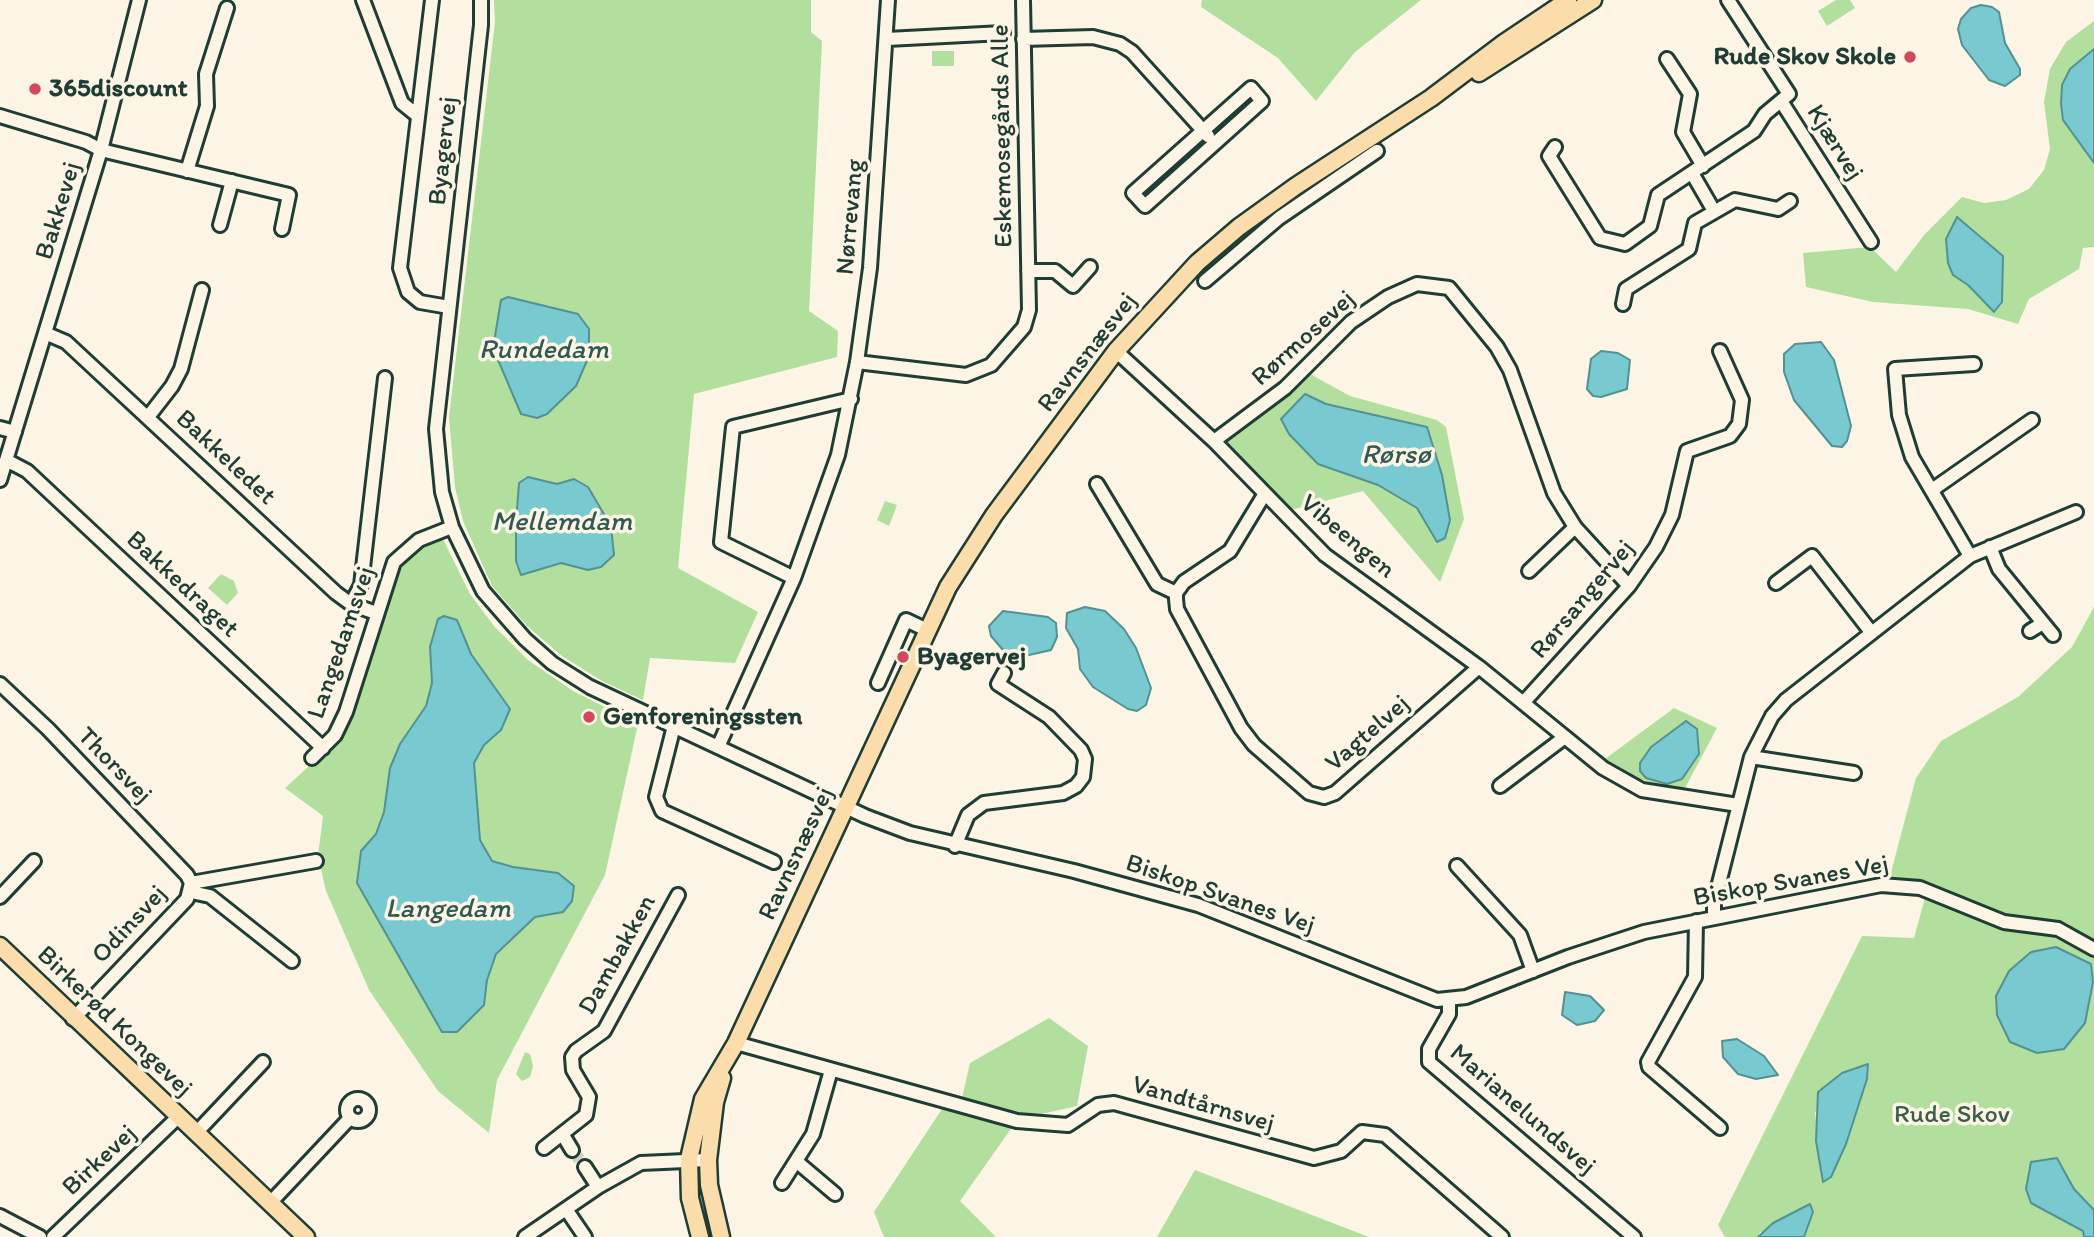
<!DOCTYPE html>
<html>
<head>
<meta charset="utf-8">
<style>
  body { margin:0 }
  canvas { display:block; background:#fcf5e5 }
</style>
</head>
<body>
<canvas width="2094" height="1237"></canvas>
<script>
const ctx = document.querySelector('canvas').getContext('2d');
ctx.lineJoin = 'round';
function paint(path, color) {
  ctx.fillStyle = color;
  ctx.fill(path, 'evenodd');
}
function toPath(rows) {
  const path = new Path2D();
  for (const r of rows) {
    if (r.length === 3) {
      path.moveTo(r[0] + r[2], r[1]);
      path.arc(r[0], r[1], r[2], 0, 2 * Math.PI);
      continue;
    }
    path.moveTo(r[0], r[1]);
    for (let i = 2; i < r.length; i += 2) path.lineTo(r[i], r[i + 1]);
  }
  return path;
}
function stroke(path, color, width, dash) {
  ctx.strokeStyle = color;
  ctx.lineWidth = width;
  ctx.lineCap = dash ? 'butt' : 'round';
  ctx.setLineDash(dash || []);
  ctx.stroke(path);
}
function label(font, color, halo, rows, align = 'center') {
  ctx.font = font + ' Itim,sans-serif';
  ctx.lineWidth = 7;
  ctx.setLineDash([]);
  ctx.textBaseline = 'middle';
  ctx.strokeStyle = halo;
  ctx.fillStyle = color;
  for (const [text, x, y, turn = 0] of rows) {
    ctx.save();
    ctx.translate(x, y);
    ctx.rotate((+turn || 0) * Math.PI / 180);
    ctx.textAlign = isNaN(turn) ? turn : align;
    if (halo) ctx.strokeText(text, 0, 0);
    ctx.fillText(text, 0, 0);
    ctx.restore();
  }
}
const green = toPath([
  [494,0,811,0,811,32,822,41,809,311,838,331,837,357,694,394,678,568,758,612,735,663,650,658,643,700,602,681,562,656,527,626,492,586,463,521,455,487,449,417,495,22],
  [1202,0,1421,0,1355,52,1316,101,1278,58,1201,7],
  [1836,0,1850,0,1855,8,1827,26,1818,11],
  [2094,21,2094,49,2063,120,2094,163,2094,247,2083,248,2079,269,2029,299,2018,324,1968,309,1873,302,1806,287,1803,253,1870,247,1896,272,1924,235,1962,197,1984,203,2006,200,2029,189,2044,170,2050,149,2044,102,2050,69,2066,42],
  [1969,226,2004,256,1994,312,1968,285],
  [932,51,954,51,954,66,932,66],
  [1310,374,1350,396,1437,420,1446,427,1464,519,1440,582,1363,491,1291,510,1225,440,1279,402],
  [885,501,897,505,889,526,877,520],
  [442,537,470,594,494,626,528,660,573,691,638,724,605,875,497,1080,489,1133,438,1091,369,990,326,891,318,856,323,816,285,788,333,744,392,580,403,561,419,546],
  [221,574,234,581,238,593,227,605,208,588],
  [2094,607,2094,1210,2074,1189,2056,1158,2031,1203,2083,1231,2084,1237,1804,1237,1809,1227,1760,1232,1758,1237,1725,1237,1718,1225,1862,936,1914,938,1928,887,1890,876,1916,778,1941,741,2018,697,2072,647],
  [1867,1079,1846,1144,1831,1177,1823,1182,1815,1112],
  [1674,708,1717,728,1683,792,1637,778,1605,759],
  [1049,1018,1088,1046,1077,1106,1028,1117,962,1098,970,1063],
  [525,1052,530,1054,533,1066,530,1077,522,1081,516,1074],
  [944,1106,1013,1126,960,1201,996,1237,884,1237,874,1212],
  [1195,1170,1369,1237,1157,1237]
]);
const water = toPath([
  [1981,5,1992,7,1999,12,2005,43,2020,69,2020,75,2005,86,1989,80,1962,45,1958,29,1961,19,1971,8,1981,5],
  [2094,49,2094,163,2063,120,2061,104,2062,85,2070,69,2094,49],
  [1957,217,2003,256,2002,302,1994,312,1968,285,1953,275,1948,263,1946,239,1957,217],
  [508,297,578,314,589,329,589,356,576,386,547,414,537,418,521,414,493,348,501,300,508,297],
  [1821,342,1834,360,1851,426,1847,441,1842,447,1832,446,1794,400,1784,372,1784,354,1795,344,1821,342],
  [1601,351,1618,353,1630,360,1627,389,1601,397,1593,396,1587,389,1591,359,1601,351],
  [1305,394,1326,404,1427,427,1442,475,1450,520,1445,538,1437,542,1417,508,1378,485,1318,464,1289,434,1281,419,1305,394],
  [528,477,557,484,574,479,588,487,611,526,614,555,601,567,588,570,561,563,521,575,516,561,516,523,519,483,528,477],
  [1085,607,1105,611,1124,629,1136,648,1151,688,1146,705,1137,711,1128,709,1093,687,1080,669,1078,649,1066,628,1067,613,1085,607],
  [1003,611,1048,617,1056,623,1057,637,1051,650,1016,658,1003,650,991,636,989,626,1003,611],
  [444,616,457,620,471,654,510,709,501,730,484,745,474,763,480,840,492,861,513,867,558,873,574,886,572,901,563,912,535,917,496,954,487,980,484,1005,457,1032,442,1032,357,883,361,851,376,834,384,812,390,768,400,744,426,706,432,683,430,647,438,619,444,616],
  [1686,721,1697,729,1699,754,1682,779,1667,784,1646,778,1640,771,1640,763,1651,747,1686,721],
  [2056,947,2091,964,2093,982,2085,1023,2064,1049,2037,1053,2010,1042,1997,1015,1996,996,2009,971,2031,952,2056,947],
  [1565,992,1590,996,1604,1010,1595,1021,1577,1025,1562,1015,1565,992],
  [1737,1039,1764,1056,1778,1075,1756,1079,1738,1074,1723,1057,1722,1041,1737,1039],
  [1868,1064,1867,1079,1846,1144,1831,1177,1823,1182,1816,1141,1818,1092,1842,1073,1868,1064],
  [2057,1158,2074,1189,2094,1210,2094,1237,2084,1237,2083,1231,2031,1203,2026,1189,2031,1162,2057,1158],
  [1810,1204,1813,1212,1804,1237,1758,1237,1773,1223,1810,1204]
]);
const minorTunnel = toPath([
  [572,1150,585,1167]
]);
const minor = toPath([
  [363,0,402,103,418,116],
  [432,0,400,268,408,292,420,302,449,307],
  [481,0,481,25,436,429,442,492,452,527,483,591,525,639,552,663,590,687,865,816,910,833,1074,871,1198,905,1437,1000,1466,997,1568,957,1644,932,1881,885,1920,888,2004,922,2058,929,2094,949],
  [887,39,1003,33],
  [1023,39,1093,37,1120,44,1132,52,1208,136],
  [1667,59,1690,94,1683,132,1703,166],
  [1251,88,1262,101,1145,206,1133,193,1251,88],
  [1781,101,1871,242],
  [0,116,86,142,101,150,289,195,282,229],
  [1555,147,1549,156,1600,238,1625,244,1650,226,1658,195,1754,131,1765,114,1789,94,1728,0],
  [187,171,207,106,206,74,227,8],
  [1692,173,1714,211],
  [220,225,232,181],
  [1028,271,1055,271,1073,286,1090,267],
  [1205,281,1279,218,1377,151],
  [1623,304,1626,289,1689,249,1695,223,1735,200,1778,209,1790,201],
  [45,333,66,342,336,593,351,604,376,613],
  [1116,351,1214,441,1325,555,1479,667,1603,768,1642,790,1738,805],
  [857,362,966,375,991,365,1024,327,1029,310,1023,0],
  [148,417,172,386,181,369,202,290],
  [0,428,15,432],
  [1214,441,1285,388,1351,322,1388,297,1417,284,1449,288,1497,347,1510,370,1554,493,1575,527,1629,586],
  [6,460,27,471,323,748],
  [0,480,101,150,139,0],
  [1097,484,1157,584,1176,593],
  [1932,490,2032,420],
  [1264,495,1230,551,1184,582,1176,593,1176,599,1177,609,1241,728,1254,745,1309,793,1324,797,1335,793,1479,667],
  [1990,547,1999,569,2053,635],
  [1970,556,1912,457,1899,415,1895,369,1974,364],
  [1529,571,1575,527],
  [794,578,721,542,733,427,851,399],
  [1776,583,1812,556,1871,632],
  [351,604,361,585,385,378],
  [2030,631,2043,623],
  [878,683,906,620,927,630],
  [0,684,48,729,187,875,191,883],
  [1523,703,1629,586,1656,547,1672,515,1687,451,1730,436,1739,424,1742,400,1720,351],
  [674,726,656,797,662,811,774,862],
  [718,747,794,578,838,455,857,362,870,268,888,0],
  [1751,757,1854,773],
  [312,758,335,735,346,712,394,562,419,540,452,527],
  [1500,786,1565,737],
  [955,846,968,815,984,803,1063,793,1076,786,1083,777,1085,759,1081,750,1049,717,998,684,1004,673],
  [1457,866,1520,935,1533,971],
  [191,883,316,861],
  [191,892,210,896,292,961],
  [0,897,34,861],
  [1714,917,1714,903,1751,757,1772,716,1786,700,1970,556,2076,512],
  [1696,921,1695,977,1648,1062,1649,1067,1720,1128],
  [1449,1001,1449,1014,1429,1049,1429,1062,1634,1237],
  [73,1019,187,899,191,883],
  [736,1043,1017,1121,1068,1125,1098,1105,1114,1103,1314,1158,1341,1151,1362,1132,1385,1135,1502,1237],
  [358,1110,11],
  [196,1133,263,1062],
  [563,1135,572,1150],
  [544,1148,586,1115,589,1097,573,1070,572,1057,576,1051,604,1031,678,895],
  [796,1161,835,1194],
  [585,1167,598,1187],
  [782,1183,813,1134,831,1070],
  [271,1202,350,1118],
  [566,1209,585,1237],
  [0,1216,40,1237],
  [53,1237,178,1117],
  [525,1237,598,1187,641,1163,708,1160]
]);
const major = toPath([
  [1479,73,1593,0],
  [0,946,306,1237],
  [700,1237,690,1198,689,1159,703,1099,736,1043,948,587,994,515,1116,351,1197,263,1239,227,1296,186,1431,98,1504,43,1568,0],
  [721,1237,709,1185,708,1160,715,1102,722,1078]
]);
const markers = [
  [1910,57,7,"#d1495b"],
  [35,89,7,"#d1495b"],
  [903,657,7,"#d1495b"],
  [589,717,7,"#d1495b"]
];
const poiNames = [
  ["Rude Skov Skole",1896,57,"right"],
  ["365discount",49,89],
  ["Byagervej",917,657],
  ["Genforeningssten",603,717]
];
const streetNames = [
  ["Eskemosegårds Alle",1003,136,-91],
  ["Kjærvej",1834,143,58],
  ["Byagervej",444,151,-84],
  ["Bakkevej",59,211,-73],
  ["Nørrevang",851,217,-85],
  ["Rørmosevej",1304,339,-42],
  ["Ravnsnæsvej",1088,353,-52],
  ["Bakkeledet",225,458,43],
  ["Vibeengen",1347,537,40],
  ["Bakkedraget",182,585,43],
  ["Rørsangervej",1583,600,-50],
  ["Langedamsvej",342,643,-71],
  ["Vagtelvej",1368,734,-41],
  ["Thorsvej",114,766,46],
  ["Ravnsnæsvej",797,854,-65],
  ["Biskop Svanes Vej",1791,882,-10],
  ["Biskop Svanes Vej",1220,895,19],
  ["Odinsvej",130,925,-47],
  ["Dambakken",618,955,-61],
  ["Birkerød Kongevej",114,1022,44],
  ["Vandtårnsvej",1203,1105,16],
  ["Marianelundsvej",1522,1110,41],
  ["Birkevej",100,1161,-43]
];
const parkNames = [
  ["Rude Skov",1952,1115]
];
const waterNames = [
  ["Rundedam",544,351],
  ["Rørsø",1396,456],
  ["Mellemdam",562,523],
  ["Langedam",448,910]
];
paint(green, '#b2df9d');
paint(water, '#78c9d0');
stroke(water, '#549192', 2);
stroke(minorTunnel, '#d0d0c2', 12, [12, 6]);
stroke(minor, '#1f3d34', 18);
stroke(major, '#1f3d34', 21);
stroke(minor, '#fcf5e5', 12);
stroke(major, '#faddab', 16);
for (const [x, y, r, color] of markers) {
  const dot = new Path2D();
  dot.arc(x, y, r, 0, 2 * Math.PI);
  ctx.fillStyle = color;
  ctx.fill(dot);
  stroke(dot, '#fcf5e5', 2.5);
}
label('bold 26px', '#1f3d34', '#fcf5e5', poiNames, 'left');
label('26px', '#1f3d34', '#fcf5e5', streetNames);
label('26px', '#3c5d49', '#fcf5e5', parkNames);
label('italic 28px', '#315953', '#fcf5e5', waterNames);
</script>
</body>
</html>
